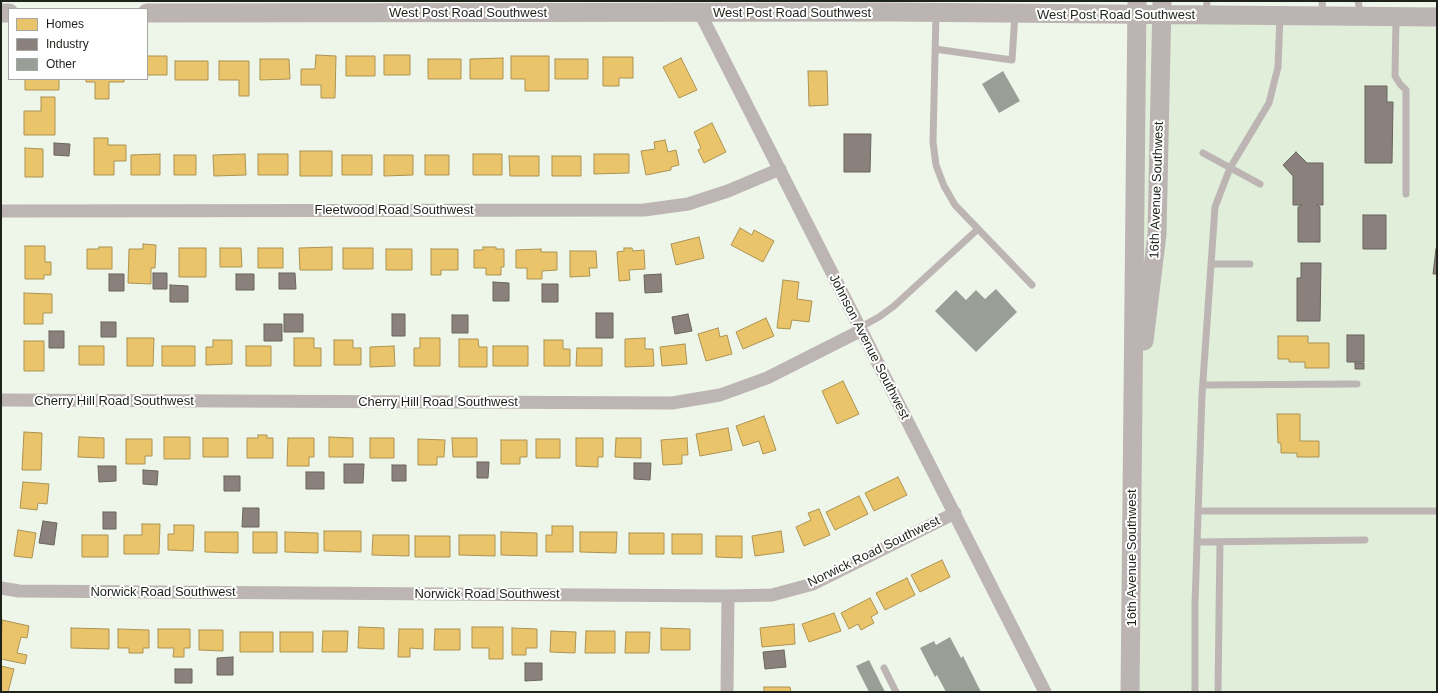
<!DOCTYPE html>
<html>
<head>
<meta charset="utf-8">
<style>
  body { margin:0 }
  #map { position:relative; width:1438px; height:693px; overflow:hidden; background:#eef6ea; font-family:Helvetica,sans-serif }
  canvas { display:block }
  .frame { position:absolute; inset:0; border:2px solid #1d221b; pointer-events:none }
  .legend { position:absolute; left:8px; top:8px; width:140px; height:72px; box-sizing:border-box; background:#fff; border:1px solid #a5a7a4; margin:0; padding:5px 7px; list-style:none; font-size:12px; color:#1d221b }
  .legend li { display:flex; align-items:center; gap:8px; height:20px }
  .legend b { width:20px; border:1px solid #a5a7a4 }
</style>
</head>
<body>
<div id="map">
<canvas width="1438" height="693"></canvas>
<div class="frame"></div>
<ul class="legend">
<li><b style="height:11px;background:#e9c46a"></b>Homes</li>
<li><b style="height:11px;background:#8a817c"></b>Industry</li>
<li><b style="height:11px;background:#999f96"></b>Other</li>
</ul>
</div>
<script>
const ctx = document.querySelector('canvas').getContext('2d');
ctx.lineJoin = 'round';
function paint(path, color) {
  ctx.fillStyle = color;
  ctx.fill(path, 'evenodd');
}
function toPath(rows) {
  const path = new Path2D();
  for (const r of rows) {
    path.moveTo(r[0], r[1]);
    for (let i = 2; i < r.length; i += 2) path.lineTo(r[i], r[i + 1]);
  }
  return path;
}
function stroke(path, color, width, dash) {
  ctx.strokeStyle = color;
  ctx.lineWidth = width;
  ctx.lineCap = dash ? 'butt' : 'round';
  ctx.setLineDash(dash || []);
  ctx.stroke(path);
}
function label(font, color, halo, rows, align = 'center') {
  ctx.font = font + ' Helvetica,sans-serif';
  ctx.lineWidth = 4;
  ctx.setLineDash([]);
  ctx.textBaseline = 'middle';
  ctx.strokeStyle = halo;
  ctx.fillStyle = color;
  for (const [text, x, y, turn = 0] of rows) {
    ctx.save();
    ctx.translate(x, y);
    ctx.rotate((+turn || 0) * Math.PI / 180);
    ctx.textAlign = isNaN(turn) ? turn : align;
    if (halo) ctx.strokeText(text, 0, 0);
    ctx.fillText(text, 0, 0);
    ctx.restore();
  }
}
const built = toPath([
  [1136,15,1437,17,1437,692,1130,692]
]);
const homes = toPath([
  [316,55,336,56,335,98,321,98,321,85,301,85,301,69,315,69,316,55],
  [384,55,410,55,410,75,384,75,384,55],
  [147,56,167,56,167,75,147,75,147,56],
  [346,56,375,56,375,76,346,76,346,56],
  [511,56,549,56,549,91,525,91,525,79,511,79,511,56],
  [603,57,633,57,633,78,619,78,619,86,603,86,603,57],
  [503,58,503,79,470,79,470,59,503,58],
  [681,58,697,90,679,98,663,67,681,58],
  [260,59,289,59,290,79,260,80,260,59],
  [428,59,461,59,461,79,428,79,428,59],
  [555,59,588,59,588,79,555,79,555,59],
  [175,61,208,61,208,80,175,80,175,61],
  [219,61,249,61,249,96,239,96,239,80,219,80,219,61],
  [808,71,827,71,828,105,809,106,808,71],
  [25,79,59,79,59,90,25,90,25,79],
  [86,79,124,79,124,82,109,82,109,99,95,99,95,82,86,82,86,79],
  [41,97,55,97,55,135,24,135,24,111,41,111,41,97],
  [712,123,726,152,704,163,698,150,701,148,694,132,712,123],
  [94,138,108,138,108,145,126,145,126,161,114,161,114,175,94,175,94,138],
  [665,140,668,152,676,150,679,165,671,167,671,170,646,175,641,151,655,149,654,142,665,140],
  [25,148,43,149,43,177,25,177,25,148],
  [300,151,332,151,332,176,300,176,300,151],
  [160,154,160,175,131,175,131,155,160,154],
  [245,154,246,175,214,176,213,155,245,154],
  [258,154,288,154,288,175,258,175,258,154],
  [473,154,502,154,502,175,473,175,473,154],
  [594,154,629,154,629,173,594,174,594,154],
  [174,155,196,155,196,175,174,175,174,155],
  [342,155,372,155,372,175,342,175,342,155],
  [384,155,413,155,413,175,384,176,384,155],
  [425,155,449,155,449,175,425,175,425,155],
  [509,156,539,156,539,176,510,176,509,156],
  [552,156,581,156,581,176,552,176,552,156],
  [740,228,752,235,754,230,774,241,763,262,731,245,740,228],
  [699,237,704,258,676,265,671,244,699,237],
  [143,244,156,245,155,268,151,268,151,284,128,283,129,249,143,249,143,244],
  [25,246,45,246,45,262,51,262,51,275,44,275,44,279,25,279,25,246],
  [99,247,112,247,112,269,87,269,87,249,99,249,99,247],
  [332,247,332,270,300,270,299,248,332,247],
  [483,247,496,247,496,249,504,249,504,267,501,267,501,275,486,275,486,268,474,268,474,250,483,250,483,247],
  [179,248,206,248,206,277,179,277,179,248],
  [220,248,241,248,242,267,220,267,220,248],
  [258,248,283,248,283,268,258,268,258,248],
  [343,248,373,248,373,269,343,269,343,248],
  [624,248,632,248,633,251,644,250,645,269,629,270,630,280,619,281,617,252,624,251,624,248],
  [386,249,412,249,412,270,386,270,386,249],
  [431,249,458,249,458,270,441,270,441,275,431,275,431,249],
  [541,249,541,252,557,252,557,270,542,271,542,279,527,279,527,268,516,268,516,250,541,249],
  [570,251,596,251,597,268,589,268,590,276,570,277,570,251],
  [783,280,799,282,797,299,812,301,809,322,792,320,790,329,777,328,783,280],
  [24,293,52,294,52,313,43,313,43,324,24,324,24,293],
  [766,318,774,336,743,349,736,332,766,318],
  [718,328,720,337,727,335,732,354,706,361,698,334,718,328],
  [1278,336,1308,336,1308,343,1329,343,1329,368,1305,368,1305,362,1289,362,1289,359,1278,359,1278,336],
  [127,338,154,338,153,366,127,366,127,338],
  [294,338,314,338,314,348,321,348,321,366,294,366,294,338],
  [420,338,440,338,440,366,414,366,414,348,420,348,420,338],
  [645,338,645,349,653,349,654,366,625,367,625,339,645,338],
  [459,339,478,339,479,347,487,347,487,367,459,367,459,339],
  [213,340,232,340,232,364,206,365,206,347,213,347,213,340],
  [334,340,353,340,353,348,361,348,361,365,334,365,334,340],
  [544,340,563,340,563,349,570,349,570,366,544,366,544,340],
  [24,341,44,341,44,371,24,371,24,341],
  [685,344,687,364,662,366,660,347,685,344],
  [79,346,104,346,104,365,79,365,79,346],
  [162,346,195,346,195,366,162,366,162,346],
  [246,346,271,346,271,366,246,366,246,346],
  [394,346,395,366,370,367,370,347,394,346],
  [493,346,528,346,528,366,493,366,493,346],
  [577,348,602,348,602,366,576,366,577,348],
  [843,381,859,414,837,424,822,391,843,381],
  [1277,414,1300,414,1300,441,1319,441,1319,457,1297,457,1297,453,1281,453,1281,443,1278,443,1277,414],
  [764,416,776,450,763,454,759,441,743,446,736,426,764,416],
  [728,428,732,450,700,456,696,434,728,428],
  [24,432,42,433,41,470,22,470,24,432],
  [258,435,267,435,267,438,273,438,273,458,247,458,247,438,258,438,258,435],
  [79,437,104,438,104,458,78,457,79,437],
  [164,437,190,437,190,459,164,459,164,437],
  [329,437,353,438,353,457,329,457,329,437],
  [203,438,228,438,228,457,203,457,203,438],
  [288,438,314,438,314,457,309,457,309,466,287,466,288,438],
  [370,438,394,438,394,458,370,458,370,438],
  [452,438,477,438,477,457,453,457,452,438],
  [576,438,603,438,603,457,598,457,598,467,576,466,576,438],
  [616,438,641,438,641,458,615,457,616,438],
  [687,438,688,455,682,455,682,464,663,465,661,440,687,438],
  [126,439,152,439,152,456,145,456,145,464,126,464,126,439],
  [418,439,445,440,444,457,437,457,437,465,418,465,418,439],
  [536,439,560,439,560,458,536,458,536,439],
  [501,440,527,440,527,457,520,457,520,464,501,464,501,440],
  [898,477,907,495,874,511,865,493,898,477],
  [23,482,49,484,47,504,38,503,37,510,20,508,23,482],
  [859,496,868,514,835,530,826,512,859,496],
  [819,509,830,535,804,546,796,527,811,520,808,513,819,509],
  [142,524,160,524,159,554,124,554,124,535,142,535,142,524],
  [174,525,194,525,193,551,168,550,168,534,174,534,174,525],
  [552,526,573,526,573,552,546,552,546,535,552,535,552,526],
  [18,530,36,533,32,558,14,556,18,530],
  [324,531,361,531,361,552,324,551,324,531],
  [781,531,784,552,755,556,752,536,781,531],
  [205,532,238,532,238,553,205,552,205,532],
  [253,532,277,532,277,553,253,553,253,532],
  [285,532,318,533,318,553,285,552,285,532],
  [501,532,537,533,537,556,501,555,501,532],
  [580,532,617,532,616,553,580,552,580,532],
  [629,533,664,533,664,554,629,554,629,533],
  [672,534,702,534,702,554,672,554,672,534],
  [82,535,108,535,108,557,82,557,82,535],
  [373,535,409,535,409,556,372,555,373,535],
  [459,535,495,535,495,556,459,555,459,535],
  [415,536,450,536,450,557,415,557,415,536],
  [716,536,742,536,742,558,716,557,716,536],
  [942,560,950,577,920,592,911,575,942,560],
  [907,578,915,595,885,610,876,593,907,578],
  [870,598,878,613,871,617,874,623,861,630,858,624,849,629,841,613,870,598],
  [834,613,841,631,809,642,802,624,834,613],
  [2,620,29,626,27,638,21,637,17,653,27,655,25,664,1,659,2,620],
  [794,624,795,644,762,647,760,628,794,624],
  [359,627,384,628,384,649,358,648,359,627],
  [472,627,503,627,503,659,489,659,489,648,472,648,472,627],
  [71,628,109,629,109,649,71,648,71,628],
  [512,628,537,629,537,648,526,648,526,655,512,655,512,628],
  [661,628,690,629,690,650,661,650,661,628],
  [118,629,149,630,149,648,143,648,143,653,129,653,129,648,118,648,118,629],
  [158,629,190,629,190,648,184,648,184,657,173,657,174,648,158,648,158,629],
  [399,629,423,629,423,649,410,648,410,657,398,657,399,629],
  [435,629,460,629,460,650,434,650,435,629],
  [199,630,223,630,223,651,199,650,199,630],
  [323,631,348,631,347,652,322,652,323,631],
  [551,631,576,632,575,653,550,652,551,631],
  [586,631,615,631,615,653,585,653,586,631],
  [240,632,273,632,273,652,240,652,240,632],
  [280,632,313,632,313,652,280,652,280,632],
  [626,632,650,632,649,653,625,653,626,632],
  [1,666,14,669,8,692,1,692,1,666],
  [764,687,790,687,791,692,764,692,764,687]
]);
const industry = toPath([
  [1365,86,1387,86,1387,102,1393,102,1392,163,1365,163,1365,86],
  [844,134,871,134,870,172,844,172,844,134],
  [54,143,70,144,69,156,54,155,54,143],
  [1296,152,1307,163,1323,163,1323,205,1317,205,1320,207,1320,242,1298,242,1298,207,1302,205,1293,205,1293,176,1283,165,1296,152],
  [1363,215,1386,215,1386,249,1363,249,1363,215],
  [1436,249,1437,249,1437,274,1433,274,1436,249],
  [1301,263,1321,263,1320,321,1297,321,1297,278,1301,278,1301,263],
  [153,273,167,273,167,289,153,289,153,273],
  [279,273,295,273,296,289,279,289,279,273],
  [109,274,124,274,124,291,109,291,109,274],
  [236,274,254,274,254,290,236,290,236,274],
  [661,274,662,292,645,293,644,275,661,274],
  [493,282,509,283,509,301,493,301,493,282],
  [542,284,558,284,558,302,542,302,542,284],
  [170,285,188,286,188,302,170,302,170,285],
  [596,313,613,313,613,338,596,338,596,313],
  [284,314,303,314,303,332,284,332,284,314],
  [392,314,405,314,405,336,392,336,392,314],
  [688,314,692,331,675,334,672,317,688,314],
  [452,315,468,315,468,333,452,333,452,315],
  [101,322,116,322,116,337,101,337,101,322],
  [264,324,282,324,282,341,264,341,264,324],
  [49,331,64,331,64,348,49,348,49,331],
  [1347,335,1364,335,1364,362,1347,362,1347,335],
  [1355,363,1364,363,1364,369,1355,369,1355,363],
  [477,462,489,462,488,478,477,478,477,462],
  [634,463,651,463,650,480,634,479,634,463],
  [344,464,364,464,363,483,344,483,344,464],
  [392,465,406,465,406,481,392,481,392,465],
  [98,466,116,466,116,481,99,482,98,466],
  [143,470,158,471,157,485,143,484,143,470],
  [306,472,324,472,324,489,306,489,306,472],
  [224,476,240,476,240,491,224,491,224,476],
  [243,508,259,508,259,527,242,527,243,508],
  [103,512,116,512,116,529,103,529,103,512],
  [43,521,57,523,54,545,39,543,43,521],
  [784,650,786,667,765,669,763,652,784,650],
  [233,657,233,675,217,675,217,658,233,657],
  [525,663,542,663,542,680,525,681,525,663],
  [175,669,192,669,192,683,175,683,175,669]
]);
const building = toPath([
  [1003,71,1020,101,999,113,982,84],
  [996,289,1017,312,976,352,935,311,956,290,966,300,976,290,985,299],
  [950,637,961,658,963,656,981,692,946,692,937,675,935,677,920,648,934,641,936,645],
  [869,660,885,692,869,692,856,666]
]);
const lane = toPath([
  [1322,1,1323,15],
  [1358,1,1361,16],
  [936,13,933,142,936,165,944,186,955,205,1032,285],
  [1206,15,1207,1],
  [1396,17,1395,76,1400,84,1406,90,1406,194],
  [935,49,1012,60,1015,14],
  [1203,153,1260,184],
  [1212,264,1250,264],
  [859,328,879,317,894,306,978,229],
  [1203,385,1357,384],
  [1198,511,1437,511],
  [1197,542,1365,540],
  [884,668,896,692],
  [1195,692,1195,604,1202,395,1215,207,1230,168,1269,103,1278,67,1280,16],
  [1218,692,1220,542]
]);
const street = toPath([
  [700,13,1045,692],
  [1,211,644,210,688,204,728,191,780,169],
  [1,400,672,403,720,395,767,378,860,331],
  [1,588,19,591,728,596,772,595,813,584,955,513],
  [727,692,728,596]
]);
const secondary = toPath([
  [1,13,9,13],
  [147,13,889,12,1437,17],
  [1144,341,1157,234,1162,1],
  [1130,692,1137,1]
]);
const streetNames = [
  ["West Post Road Southwest",468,13],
  ["West Post Road Southwest",792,13],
  ["West Post Road Southwest",1116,15],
  ["16th Avenue Southwest",1157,190,-88],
  ["Fleetwood Road Southwest",394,210],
  ["Johnson Avenue Southwest",869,347,63],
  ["Cherry Hill Road Southwest",114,401],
  ["Cherry Hill Road Southwest",438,402],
  ["Norwick Road Southwest",874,552,-26],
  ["16th Avenue Southwest",1132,558,-90],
  ["Norwick Road Southwest",163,592],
  ["Norwick Road Southwest",487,594]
];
paint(built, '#e1eeda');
paint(homes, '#e9c46a');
stroke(homes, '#ac9352', 1);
paint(industry, '#8a817c');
stroke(industry, '#69645f', 1);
paint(building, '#999f96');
stroke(lane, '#bdb5b4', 7);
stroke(street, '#bdb5b4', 13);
stroke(secondary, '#bbb4b2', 19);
label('13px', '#1d221b', '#fff', streetNames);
</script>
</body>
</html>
